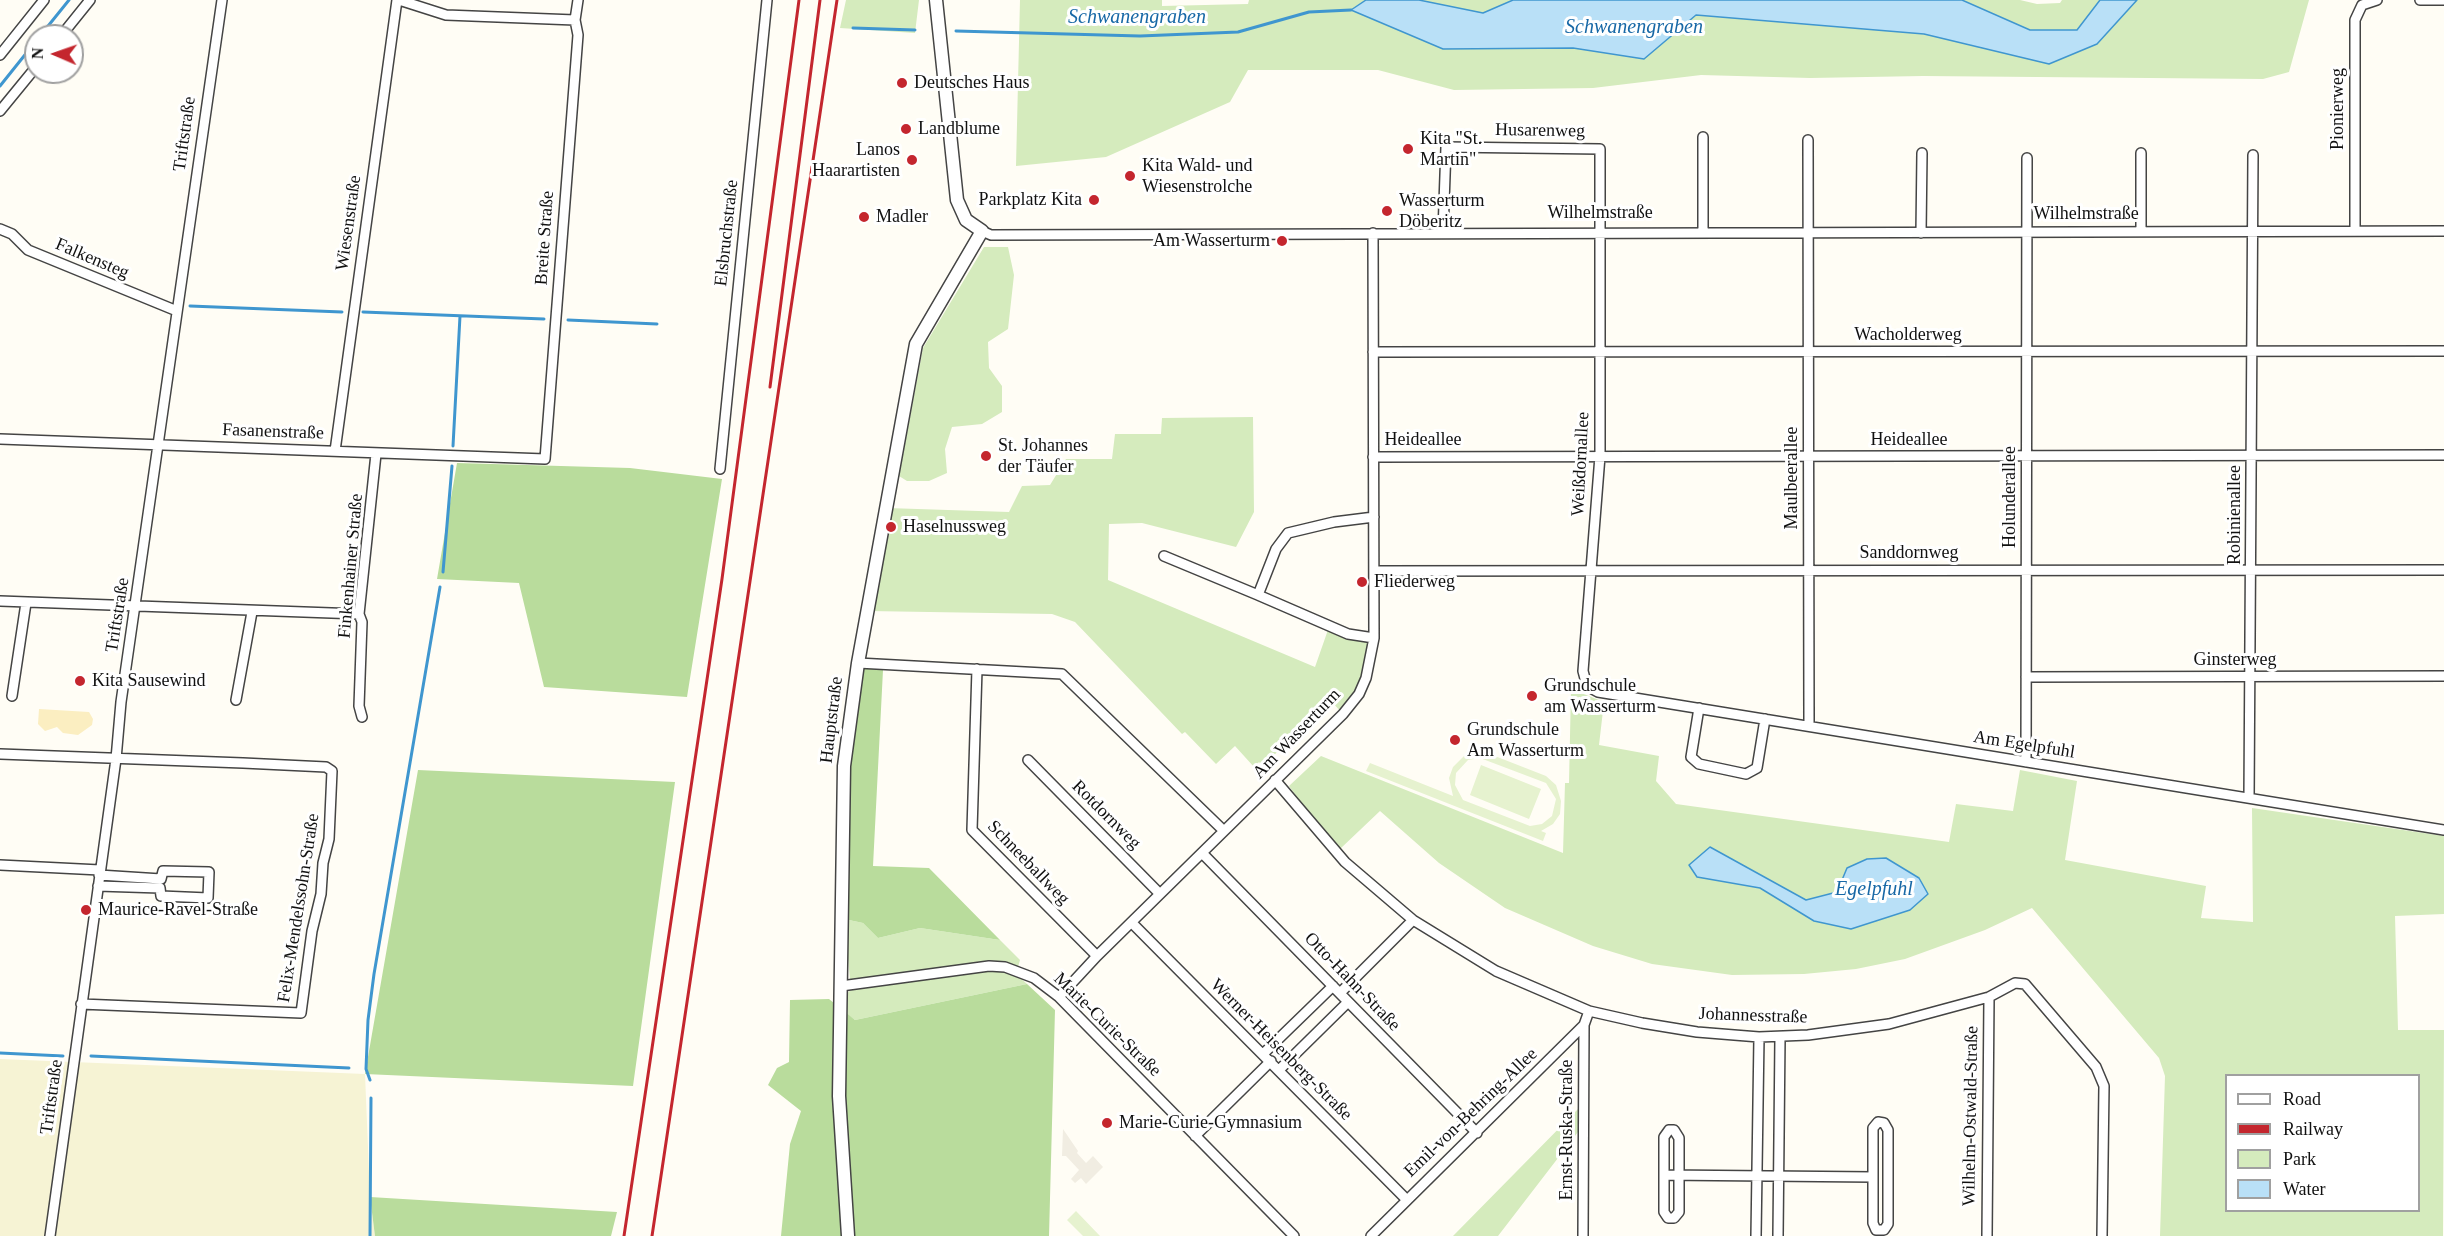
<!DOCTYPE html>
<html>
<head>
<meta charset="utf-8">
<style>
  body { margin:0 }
  #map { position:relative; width:2444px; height:1236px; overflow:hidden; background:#fffdf5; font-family:"Times New Roman",serif }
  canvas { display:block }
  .legend { position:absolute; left:2225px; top:1074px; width:195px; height:138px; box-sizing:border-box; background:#fff; border:2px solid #a0a0a0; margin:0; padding:8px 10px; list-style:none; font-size:18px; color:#111 }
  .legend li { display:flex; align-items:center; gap:12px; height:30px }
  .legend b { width:30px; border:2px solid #a0a0a0 }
  .north { position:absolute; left:24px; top:24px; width:60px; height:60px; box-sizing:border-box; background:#fff; border:2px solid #a0a0a0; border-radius:50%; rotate:272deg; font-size:16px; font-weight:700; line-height:24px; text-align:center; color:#111 }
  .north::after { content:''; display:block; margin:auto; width:21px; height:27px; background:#c4262e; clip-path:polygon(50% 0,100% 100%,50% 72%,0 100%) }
</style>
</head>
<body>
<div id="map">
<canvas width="2444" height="1236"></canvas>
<ul class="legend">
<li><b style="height:8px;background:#fff"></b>Road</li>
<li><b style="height:8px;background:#c4262e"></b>Railway</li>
<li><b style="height:16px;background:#d5ebbd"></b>Park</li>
<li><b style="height:16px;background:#b9e0f7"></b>Water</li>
</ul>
<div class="north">N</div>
</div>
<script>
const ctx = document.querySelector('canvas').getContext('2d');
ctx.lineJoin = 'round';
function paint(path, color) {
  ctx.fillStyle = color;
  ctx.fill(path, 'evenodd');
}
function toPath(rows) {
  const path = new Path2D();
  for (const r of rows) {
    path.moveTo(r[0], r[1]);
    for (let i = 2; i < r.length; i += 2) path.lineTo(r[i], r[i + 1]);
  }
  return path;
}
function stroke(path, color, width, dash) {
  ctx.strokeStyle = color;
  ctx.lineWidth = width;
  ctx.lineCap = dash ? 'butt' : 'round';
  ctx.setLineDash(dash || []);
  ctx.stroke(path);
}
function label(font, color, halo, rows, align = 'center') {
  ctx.font = font + ' "Times New Roman",serif';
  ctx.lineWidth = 6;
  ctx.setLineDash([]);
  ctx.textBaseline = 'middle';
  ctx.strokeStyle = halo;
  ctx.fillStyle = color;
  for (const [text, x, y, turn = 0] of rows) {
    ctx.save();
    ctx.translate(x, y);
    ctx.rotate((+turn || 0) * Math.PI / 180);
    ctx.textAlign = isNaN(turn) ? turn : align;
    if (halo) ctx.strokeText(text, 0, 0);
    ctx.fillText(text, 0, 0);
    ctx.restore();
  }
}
const farmland = toPath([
  [0,1059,365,1074,370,1197,375,1236,0,1236]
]);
const green = toPath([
  [846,0,919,0,915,33,840,28],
  [1020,0,1162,0,1162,6,1248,4,1249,0,1366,0,1352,10,1443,49,1573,48,1643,59,1695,15,1924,34,2049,64,2097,44,2137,0,2309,0,2289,72,2263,79,1923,76,1810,78,1701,75,1593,88,1454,90,1378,70,1248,70,1230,102,1106,157,1016,166],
  [1419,0,1513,0,1483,13],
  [1962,0,2020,0,2037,4,2060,3,2062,0,2100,0,2077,30,2030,30],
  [984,247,1008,247,1014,275,1008,329,988,342,989,368,1002,386,1002,412,982,424,952,427,945,449,947,473,929,481,907,481,899,476,923,348],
  [1253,417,1254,512,1236,547,1142,523,1109,524,1108,580,1315,667,1329,627,1374,638,1366,678,1343,714,1330,700,1263,766,1259,762,1254,767,1235,746,1216,764,1185,732,1182,734,1075,622,1052,614,868,611,887,508,1009,512,1022,486,1050,485,1066,459,1112,459,1115,434,1161,434,1162,418],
  [1571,689,1604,702,1599,745,1659,756,1656,781,1676,804,1949,842,1956,804,2013,811,2020,770,2077,781,2065,860,2206,886,2201,918,2253,922,2252,808,2444,836,2444,914,2395,916,2398,1030,2444,1030,2443,1236,2160,1236,2165,1076,2159,1058,2032,908,1985,930,1905,959,1856,969,1804,974,1732,975,1652,964,1593,946,1505,908,1439,863,1380,811,1340,849,1311,817,1289,786,1321,756,1563,853,1565,783,1569,783],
  [1710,847,1806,900,1837,892,1814,921,1760,888],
  [2226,1076,2418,1076,2418,1210,2226,1210],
  [846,916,849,920,863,923,878,938,920,928,1000,940,1020,960,1016,974,1027,984,855,1020,844,1012,846,994,851,990,848,958,845,957],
  [1578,1109,1578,1132,1498,1236,1453,1236]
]);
const forest = toPath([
  [457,463,630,468,722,479,687,697,544,687,519,583,437,579],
  [864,667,883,670,873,866,929,868,1000,940,920,928,878,938,863,923,849,920,846,916,849,764],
  [418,770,675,782,633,1086,365,1074],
  [1027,984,1055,1010,1049,1236,781,1236,790,1144,801,1111,768,1085,777,1068,789,1062,790,1000,829,999,855,1020],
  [370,1197,617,1212,611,1236,375,1236]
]);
const sand = toPath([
  [39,709,89,712,93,719,92,725,78,735,63,733,57,727,45,731,38,724]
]);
const pitch = toPath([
  [1482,751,1546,776,1556,785,1561,801,1560,814,1553,824,1541,831,1546,833,1543,841,1366,771,1370,763,1453,796,1449,778,1453,767,1465,755],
  [1480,758,1546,783,1556,799,1552,816,1542,824,1530,826,1463,800,1455,785,1456,773,1468,760],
  [1481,765,1541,789,1529,819,1470,795],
  [1076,1211,1100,1236,1083,1236,1067,1220]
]);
const plaza = toPath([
  [1063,1129,1078,1151,1077,1153,1086,1163,1093,1156,1103,1167,1086,1184,1081,1178,1075,1183,1071,1179,1079,1170,1066,1156,1062,1156]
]);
const water = toPath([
  [1366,0,1419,0,1483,13,1513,0,1962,0,2030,30,2077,30,2100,0,2137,0,2097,44,2049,64,1924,34,1696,15,1644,59,1573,48,1443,49,1351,10,1366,0],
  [1710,847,1806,900,1837,892,1847,868,1867,859,1886,858,1919,878,1928,894,1910,910,1851,929,1814,921,1760,888,1697,877,1689,865,1710,847]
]);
const stream = toPath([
  [853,28,915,30],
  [956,31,1140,36,1238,32,1309,12,1351,10],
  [40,36,69,0],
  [0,86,36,41],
  [190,306,342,312],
  [363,312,544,319],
  [568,320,657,324],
  [453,446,460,316],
  [443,572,452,466],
  [0,1053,63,1056],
  [91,1056,349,1068],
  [370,1080,366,1069,368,1020,374,974,440,587],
  [370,1236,371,1098]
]);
const minor = toPath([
  [399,0,446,15,575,20],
  [2420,0,2444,0],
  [61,36,90,0],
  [0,55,44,0],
  [0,111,36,67],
  [1808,140,1809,725],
  [2141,153,2141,232],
  [0,229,12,234,28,250,177,311],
  [982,231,991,235,2444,231],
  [2355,231,2355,20,2362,5,2377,0],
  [1443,232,1446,147,1600,149,1600,456,1583,671,1587,686,1598,692,2444,830],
  [1703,232,1703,137],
  [1921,233,1922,153],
  [1373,352,2444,351],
  [0,439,545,459,578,35,575,20,578,0],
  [335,451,397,0],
  [1373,457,2444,455],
  [720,469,767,0],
  [1374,517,1334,522,1288,533,1276,549,1258,595,1348,634,1374,638],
  [1164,556,1258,595],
  [1374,571,2444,570],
  [0,601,359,614],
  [858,663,1062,674,1224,831],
  [977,669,972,830,1097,956],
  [2026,677,2444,676],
  [12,696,26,603],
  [236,700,252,612],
  [1699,708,1691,757,1699,764,1746,774,1757,768,1765,719],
  [362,717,359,706,362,622,359,614,376,454],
  [0,754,243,763,326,767,332,771,329,839,323,863,321,894,312,931,301,1013,81,1004],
  [1028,760,1160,894],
  [2026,762,2027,158],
  [1275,780,1345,862,1413,920,1496,971,1589,1011,1642,1023,1697,1032,1759,1037,1808,1035,1889,1024,1989,997,2015,983,2025,984,2096,1067,2104,1086,2102,1236],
  [2249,798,2253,155],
  [1203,854,1477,1133],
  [0,865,100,870],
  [98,886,160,888,161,896,208,898,209,872,163,871,161,879,99,875],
  [1132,923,1407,1200],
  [841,986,989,966,1005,967,1034,978,1059,997,1294,1236],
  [1340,993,1413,920],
  [1059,997,1097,956,1343,714,1359,694,1366,678,1374,638,1373,233],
  [1263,1054,1333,986],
  [1279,1070,1348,1002],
  [1669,1130,1674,1130,1679,1138,1679,1212,1674,1218,1668,1218,1664,1212,1664,1137,1669,1130],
  [1195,1136,1271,1061],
  [1664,1175,1873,1177,1873,1223,1876,1230,1884,1230,1888,1224,1888,1130,1884,1123,1878,1122,1873,1128,1873,1177],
  [50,1236,116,759,121,702,222,0],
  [1371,1236,1584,1025,1589,1011],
  [1583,1236,1584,1025],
  [1756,1236,1759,1037],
  [1778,1236,1780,1037],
  [1987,1236,1989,997]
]);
const tertiary = toPath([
  [848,1236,839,1096,844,766,858,663,916,344,982,231,966,220,957,200,936,0]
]);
const rail = toPath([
  [770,387,820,0],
  [624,1236,722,579,799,0],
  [652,1236,837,0]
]);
const markers = [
  [902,83,6,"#c4262e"],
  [906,129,6,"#c4262e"],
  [1408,149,6,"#c4262e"],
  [912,160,6,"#c4262e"],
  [1130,176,6,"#c4262e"],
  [1094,200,6,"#c4262e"],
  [1387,211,6,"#c4262e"],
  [864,217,6,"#c4262e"],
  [1282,241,6,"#c4262e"],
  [986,456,6,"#c4262e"],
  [891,527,6,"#c4262e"],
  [1362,582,6,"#c4262e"],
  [80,681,6,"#c4262e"],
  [1532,696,6,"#c4262e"],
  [1455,740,6,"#c4262e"],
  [86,910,6,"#c4262e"],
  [1107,1123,6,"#c4262e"]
];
const poiNames = [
  ["Deutsches Haus",914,83],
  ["Landblume",918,129],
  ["Kita \"St.",1420,139],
  ["Martin\"",1420,160],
  ["Lanos",900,150,"right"],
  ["Haarartisten",900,171,"right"],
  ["Kita Wald- und",1142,166],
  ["Wiesenstrolche",1142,187],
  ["Parkplatz Kita",1082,200,"right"],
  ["Wasserturm",1399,201],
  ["Döberitz",1399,222],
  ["Madler",876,217],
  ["Am Wasserturm",1270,241,"right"],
  ["St. Johannes",998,446],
  ["der Täufer",998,467],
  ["Haselnussweg",903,527],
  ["Fliederweg",1374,582],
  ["Kita Sausewind",92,681],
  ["Grundschule",1544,686],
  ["am Wasserturm",1544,707],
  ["Grundschule",1467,730],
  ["Am Wasserturm",1467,751],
  ["Maurice-Ravel-Straße",98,910],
  ["Marie-Curie-Gymnasium",1119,1123]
];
const streetNames = [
  ["Pionierweg",2338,109,-90],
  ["Husarenweg",1540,131,1],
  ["Triftstraße",185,134,-82],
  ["Wilhelmstraße",1600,213],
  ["Wilhelmstraße",2086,214],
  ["Wiesenstraße",349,223,-82],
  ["Elsbruchstraße",727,233,-84],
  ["Breite Straße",545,238,-86],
  ["Falkensteg",92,259,23],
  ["Wacholderweg",1908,335],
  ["Fasanenstraße",273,432,2],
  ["Heideallee",1423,440],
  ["Heideallee",1909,440],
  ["Weißdornallee",1581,464,-87],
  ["Maulbeerallee",1792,478,-90],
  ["Holunderallee",2010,497,-90],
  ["Robinienallee",2235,515,-90],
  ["Sanddornweg",1909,553],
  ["Finkenhainer Straße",351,566,-85],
  ["Triftstraße",118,615,-81],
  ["Ginsterweg",2235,660],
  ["Hauptstraße",832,720,-83],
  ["Am Wasserturm",1297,734,-46],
  ["Am Egelpfuhl",2024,745,9],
  ["Rotdornweg",1106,815,45],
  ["Schneeballweg",1028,863,46],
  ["Felix-Mendelssohn-Straße",299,908,-81],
  ["Otto-Hahn-Straße",1352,982,46],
  ["Johannesstraße",1753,1016,2],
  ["Marie-Curie-Straße",1107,1025,44],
  ["Werner-Heisenberg-Straße",1281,1050,45],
  ["Triftstraße",52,1097,-82],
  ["Emil-von-Behring-Allee",1471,1113,-44],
  ["Wilhelm-Ostwald-Straße",1971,1116,-89],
  ["Ernst-Ruska-Straße",1567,1130,-90]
];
const waterNames = [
  ["Schwanengraben",1137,18],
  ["Schwanengraben",1634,28],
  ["Egelpfuhl",1874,890]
];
paint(farmland, '#f6f3d4');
paint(green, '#d5ebbd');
paint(forest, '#b9dc9c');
paint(sand, '#fbeec1');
paint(pitch, '#e6f2cf');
paint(plaza, '#f1ede2');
paint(water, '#b9e0f7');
stroke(water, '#3f96cf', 1.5);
stroke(stream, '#3f96cf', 3);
stroke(minor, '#444', 12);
stroke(tertiary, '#444', 15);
stroke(minor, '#fff', 9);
stroke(tertiary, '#fff', 12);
stroke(rail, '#c4262e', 3);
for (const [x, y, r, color] of markers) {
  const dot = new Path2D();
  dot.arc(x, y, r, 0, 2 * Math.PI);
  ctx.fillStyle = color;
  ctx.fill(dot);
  stroke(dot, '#fff', 2);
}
label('18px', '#111', '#fff', poiNames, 'left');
label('18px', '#111', '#fff', streetNames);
label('italic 20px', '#1768a6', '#fff', waterNames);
</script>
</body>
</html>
